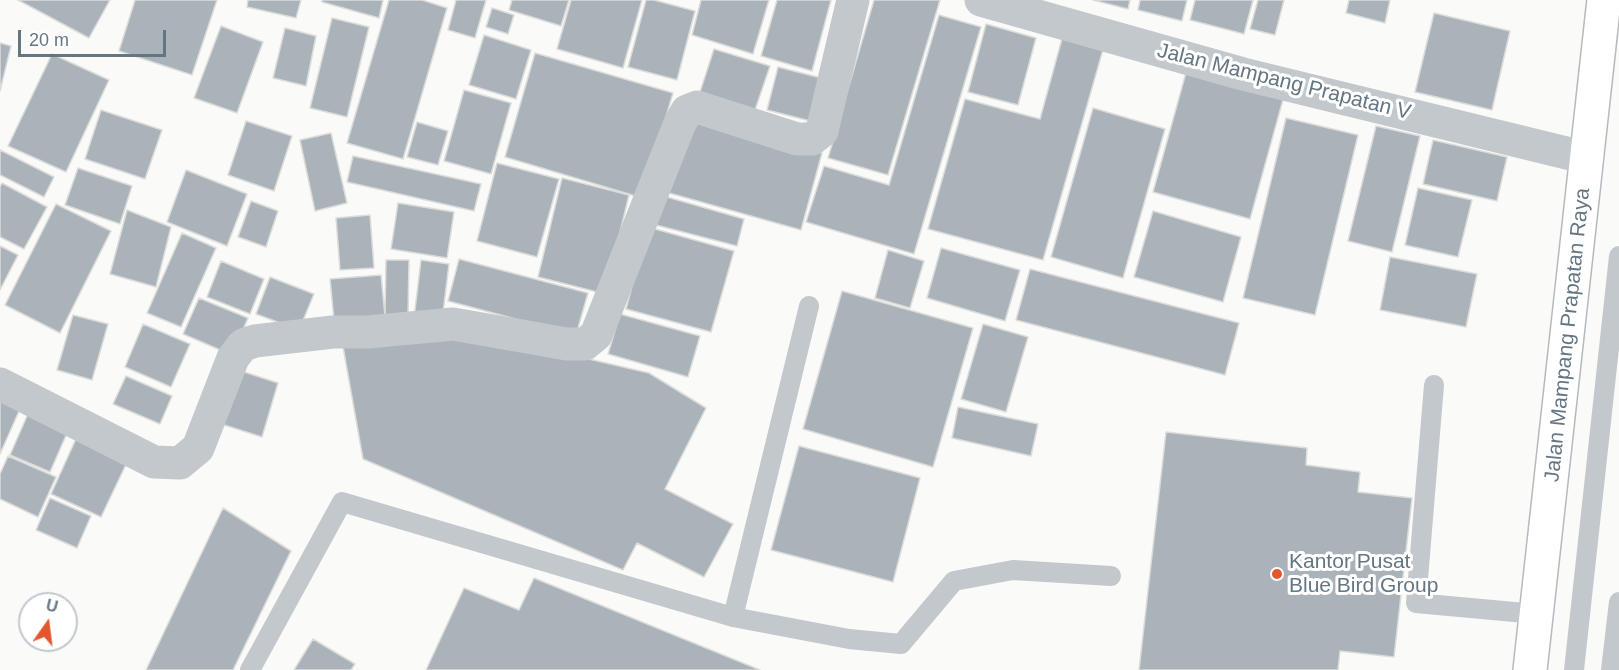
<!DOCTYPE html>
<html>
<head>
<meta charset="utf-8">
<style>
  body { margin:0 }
  #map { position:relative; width:1619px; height:670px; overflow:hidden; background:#fafaf8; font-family:Helvetica,sans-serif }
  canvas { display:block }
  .north { position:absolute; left:18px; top:592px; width:60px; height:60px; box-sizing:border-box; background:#fff; border:2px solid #c1c8cd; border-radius:50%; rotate:14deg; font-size:16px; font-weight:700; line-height:24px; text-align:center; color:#657683 }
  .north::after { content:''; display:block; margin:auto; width:21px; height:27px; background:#e4572e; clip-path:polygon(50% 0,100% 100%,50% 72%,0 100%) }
  .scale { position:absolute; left:18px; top:30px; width:148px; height:27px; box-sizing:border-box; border:3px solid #657683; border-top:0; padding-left:8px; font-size:18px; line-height:21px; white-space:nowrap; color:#657683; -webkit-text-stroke:4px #fff; paint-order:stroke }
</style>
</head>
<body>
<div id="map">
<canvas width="1619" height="670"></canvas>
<div class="north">U</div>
<div class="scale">20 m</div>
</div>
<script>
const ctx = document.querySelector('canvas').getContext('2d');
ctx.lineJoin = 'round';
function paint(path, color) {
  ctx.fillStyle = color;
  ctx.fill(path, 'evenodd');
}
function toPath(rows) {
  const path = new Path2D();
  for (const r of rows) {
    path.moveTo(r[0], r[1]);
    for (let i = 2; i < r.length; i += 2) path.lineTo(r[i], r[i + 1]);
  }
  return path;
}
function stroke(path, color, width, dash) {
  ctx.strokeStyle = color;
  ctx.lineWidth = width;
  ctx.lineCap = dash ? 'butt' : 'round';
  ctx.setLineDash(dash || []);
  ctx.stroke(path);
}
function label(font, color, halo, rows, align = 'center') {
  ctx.font = font + ' Helvetica,sans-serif';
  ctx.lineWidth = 6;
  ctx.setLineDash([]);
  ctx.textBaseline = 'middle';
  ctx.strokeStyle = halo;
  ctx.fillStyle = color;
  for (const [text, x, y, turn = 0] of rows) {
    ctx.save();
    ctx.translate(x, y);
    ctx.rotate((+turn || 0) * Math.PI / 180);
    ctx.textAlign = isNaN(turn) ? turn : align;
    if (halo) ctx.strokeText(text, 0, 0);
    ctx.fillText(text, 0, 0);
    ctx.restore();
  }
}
const building = toPath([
  [18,0,110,0,89,38,18,0],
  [135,0,217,0,192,75,119,51,135,0],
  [248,0,301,0,296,18,247,7,248,0],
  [322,0,383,0,379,18,322,2,322,0],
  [389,0,422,0,447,8,403,159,347,143,389,0],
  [456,0,486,0,475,38,448,30,456,0],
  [512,0,569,0,561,26,509,10,512,0],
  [571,0,642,0,623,68,557,49,571,0],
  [646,0,654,0,695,11,677,80,628,67,646,0],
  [701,0,769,0,753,54,692,35,701,0],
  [777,0,831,0,812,71,761,56,777,0],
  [874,0,940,0,888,175,828,158,874,0],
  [1093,0,1130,0,1128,9,1093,0],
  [1140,0,1187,0,1182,21,1138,10,1140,0],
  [1195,0,1253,0,1244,34,1190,20,1195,0],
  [1258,0,1284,0,1275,35,1250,29,1258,0],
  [1349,0,1390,0,1385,23,1346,13,1349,0],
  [492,8,514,15,508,34,486,27,492,8],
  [1434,13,1510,31,1492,110,1415,92,1434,13],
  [939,15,981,27,914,254,806,222,824,166,889,185,939,15],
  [332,18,369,27,347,117,310,108,332,18],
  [986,24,1036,38,1018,105,968,92,986,24],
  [221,26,263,42,237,113,194,98,221,26],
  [285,28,316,36,306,86,273,78,285,28],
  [484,35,531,50,516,99,469,85,484,35],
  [1063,35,1104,46,1043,260,928,229,965,99,1040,119,1063,35],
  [0,43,11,46,0,91,0,43],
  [714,49,770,66,755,110,700,92,714,49],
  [535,53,673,93,642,198,505,157,535,53],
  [52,54,109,80,66,172,8,146,52,54],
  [778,67,829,80,818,123,767,110,778,67],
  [1187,69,1284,96,1250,219,1153,192,1187,69],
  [464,90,511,103,491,174,444,161,464,90],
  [1093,108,1165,129,1123,278,1051,257,1093,108],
  [101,110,162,130,145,179,85,159,101,110],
  [692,118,822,153,801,230,669,193,692,118],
  [1286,118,1358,135,1315,315,1243,298,1286,118],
  [246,121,292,136,274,191,228,175,246,121],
  [417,122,448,131,438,165,407,157,417,122],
  [1376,126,1420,136,1392,252,1348,241,1376,126],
  [331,133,347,203,315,211,300,140,331,133],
  [1433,140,1507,157,1497,201,1423,184,1433,140],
  [0,150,54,177,44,197,0,175,0,150],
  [353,156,481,184,474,211,347,182,353,156],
  [497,163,559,179,537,257,477,241,497,163],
  [78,168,132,186,120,224,65,205,78,168],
  [186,170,247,194,227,246,167,222,186,170],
  [562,178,629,195,605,294,538,277,562,178],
  [2,183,47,207,24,249,0,237,0,187,2,183],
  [1418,188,1472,200,1458,257,1405,245,1418,188],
  [660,195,744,219,737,246,652,224,660,195],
  [251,201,278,211,266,247,238,237,251,201],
  [398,203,454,212,447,258,391,249,398,203],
  [56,204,111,231,60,333,5,305,56,204],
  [127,210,171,227,156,287,110,274,127,210],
  [1153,211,1241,237,1223,302,1134,277,1153,211],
  [370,215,374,268,340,270,336,218,370,215],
  [648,227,734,251,711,332,626,309,648,227],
  [182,233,216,248,181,327,147,313,182,233],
  [0,246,18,255,0,290,0,246],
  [941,248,1020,270,1005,321,927,298,941,248],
  [888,250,924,261,910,308,875,298,888,250],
  [1390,257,1477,274,1466,327,1380,310,1390,257],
  [459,259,588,293,576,335,448,301,459,259],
  [386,260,409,260,408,316,385,316,386,260],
  [421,260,449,264,442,321,414,318,421,260],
  [221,261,264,279,250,314,207,297,221,261],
  [1030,269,1239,323,1225,375,1016,320,1030,269],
  [381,275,385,316,334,320,330,279,381,275],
  [270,277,314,294,299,330,256,314,270,277],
  [842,291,973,328,933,467,803,429,842,291],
  [199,298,248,318,232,355,183,334,199,298],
  [620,314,700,336,688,377,608,354,620,314],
  [73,315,108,324,92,380,57,370,73,315],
  [143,324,190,344,171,387,125,367,143,324],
  [983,324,1028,337,1006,412,961,399,983,324],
  [481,334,649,373,706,408,665,489,733,524,704,577,637,543,623,570,363,459,342,341,481,334],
  [232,368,278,383,262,437,215,422,232,368],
  [126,376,172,396,160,424,113,404,126,376],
  [0,400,20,409,0,454,0,400],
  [31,407,71,424,50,472,10,455,31,407],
  [958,407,1038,424,1031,456,952,438,958,407],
  [80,430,131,454,101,517,51,494,80,430],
  [1166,432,1307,448,1306,465,1360,472,1358,492,1412,498,1394,657,1340,651,1338,670,1139,670,1166,432],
  [799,446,920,478,893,582,771,550,799,446],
  [8,456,56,477,38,517,0,499,0,474,8,456],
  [50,498,91,516,77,548,36,530,50,498],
  [223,508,291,551,233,670,146,670,223,508],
  [534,578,760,670,426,670,464,588,519,610,534,578],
  [313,639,355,664,351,670,294,670,313,639]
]);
const lane = toPath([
  [1434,385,1416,603,1536,614],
  [733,617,809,306],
  [250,670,342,502,733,617,849,639,901,644,954,581,1013,570,1111,576],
  [1574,670,1619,256],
  [1611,670,1619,602]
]);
const street = toPath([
  [981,0,1243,74,1587,158],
  [0,384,154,462,180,463,198,448,233,358,243,345,255,341,333,332,368,332,453,324,567,344,585,344,596,335,680,123,687,111,697,107,797,139,812,139,822,131,853,0]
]);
const primary = toPath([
  [1530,670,1604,0]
]);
const markers = [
  [1277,574,6,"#e4572e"]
];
const streetNames = [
  ["Jalan Mampang Prapatan V",1284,82,14],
  ["Jalan Mampang Prapatan Raya",1568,335,-84]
];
const poiNames = [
  ["Kantor Pusat",1289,562],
  ["Blue Bird Group",1289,586]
];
paint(building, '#aab3b9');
stroke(building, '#dcdcda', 1.5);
stroke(primary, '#b5babe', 36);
stroke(lane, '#c3c8cc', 20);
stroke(street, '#c3c8cc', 33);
stroke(primary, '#fff', 33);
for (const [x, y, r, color] of markers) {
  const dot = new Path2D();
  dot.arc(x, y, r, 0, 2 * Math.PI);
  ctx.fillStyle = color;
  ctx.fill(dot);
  stroke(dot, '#fff', 2);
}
label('21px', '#657683', '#fff', streetNames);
label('21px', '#657683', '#fff', poiNames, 'left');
</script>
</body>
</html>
